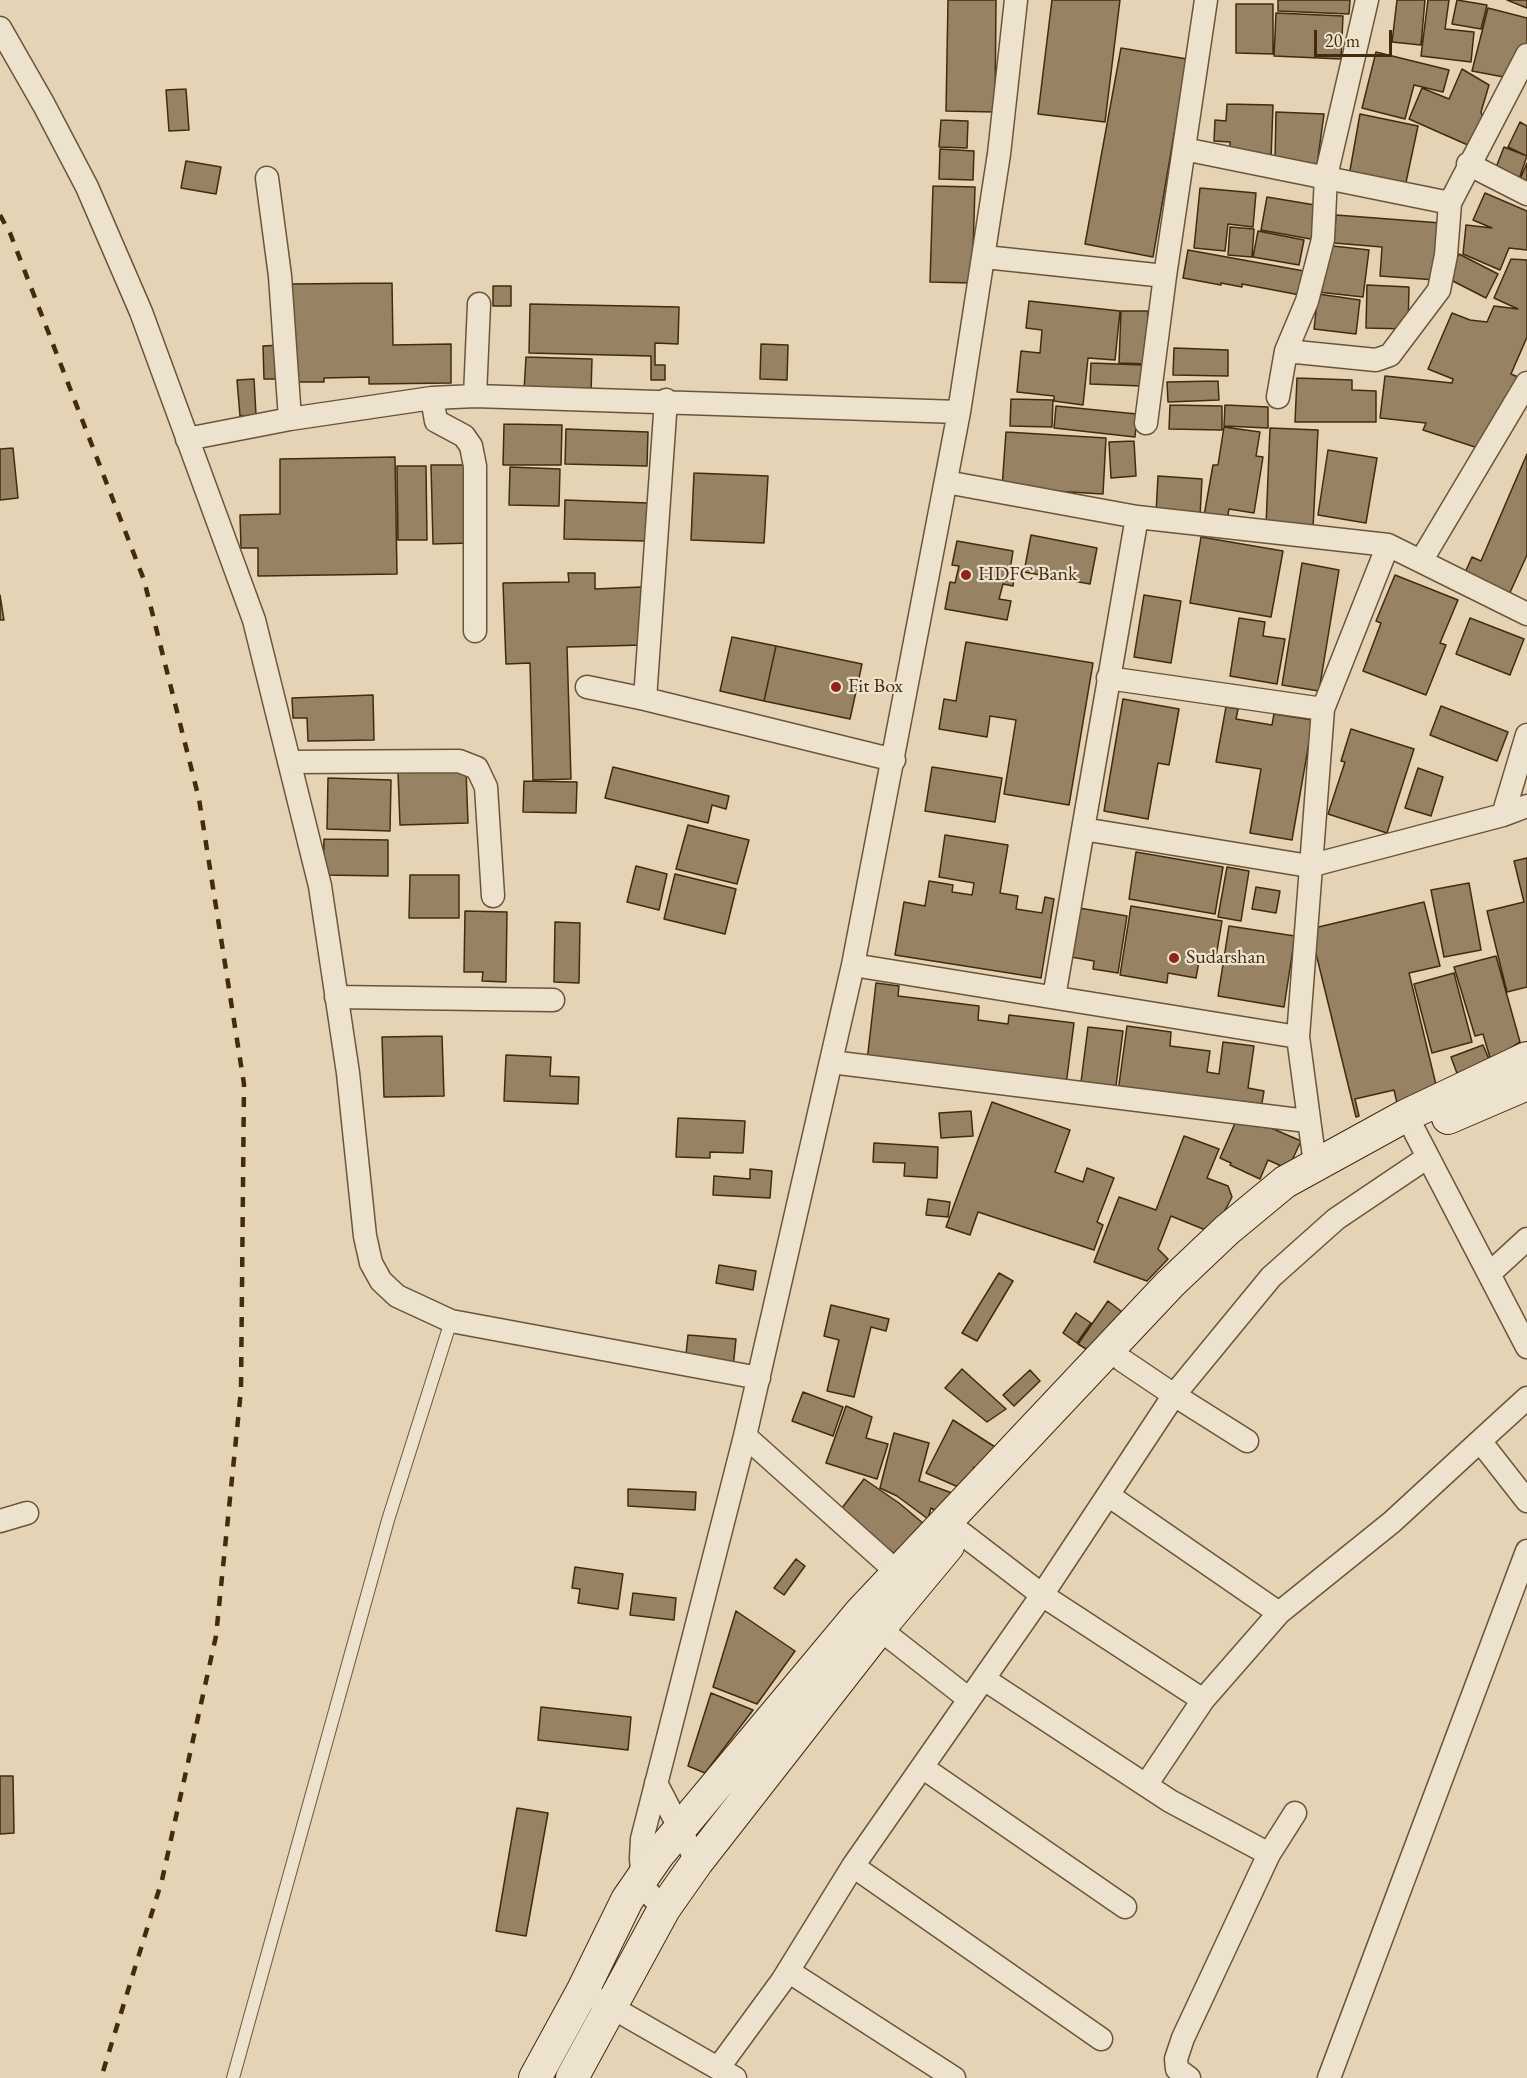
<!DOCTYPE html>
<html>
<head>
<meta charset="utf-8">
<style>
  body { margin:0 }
  #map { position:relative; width:1527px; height:2078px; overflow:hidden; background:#e4d3b4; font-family:"EB Garamond",serif }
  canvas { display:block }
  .scale { position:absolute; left:1314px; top:30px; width:78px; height:27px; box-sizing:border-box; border:3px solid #442b0d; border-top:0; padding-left:8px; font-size:18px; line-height:21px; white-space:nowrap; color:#442b0d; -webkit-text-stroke:4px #ede2ce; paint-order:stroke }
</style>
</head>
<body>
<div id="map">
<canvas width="1527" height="2078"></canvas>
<div class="scale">20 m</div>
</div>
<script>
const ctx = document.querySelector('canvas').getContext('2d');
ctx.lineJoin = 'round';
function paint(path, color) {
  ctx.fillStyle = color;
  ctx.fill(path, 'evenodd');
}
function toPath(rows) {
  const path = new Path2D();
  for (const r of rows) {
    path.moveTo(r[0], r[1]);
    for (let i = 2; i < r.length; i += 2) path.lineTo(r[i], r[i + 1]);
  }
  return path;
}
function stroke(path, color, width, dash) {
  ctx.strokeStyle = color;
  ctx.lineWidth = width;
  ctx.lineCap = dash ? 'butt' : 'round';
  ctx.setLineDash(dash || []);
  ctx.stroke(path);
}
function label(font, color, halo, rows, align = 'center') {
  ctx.font = font + ' "EB Garamond",serif';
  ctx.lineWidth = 4.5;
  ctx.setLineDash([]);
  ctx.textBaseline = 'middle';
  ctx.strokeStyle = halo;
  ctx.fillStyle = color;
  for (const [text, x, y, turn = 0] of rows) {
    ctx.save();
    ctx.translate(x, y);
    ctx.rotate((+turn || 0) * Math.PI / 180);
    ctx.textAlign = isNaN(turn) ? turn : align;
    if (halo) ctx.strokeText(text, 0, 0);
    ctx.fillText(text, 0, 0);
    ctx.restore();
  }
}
const building = toPath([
  [948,0,996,0,995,112,946,111,948,0],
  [1052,0,1120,0,1105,122,1038,114,1052,0],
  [1278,0,1350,0,1349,14,1278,11,1278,0],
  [1397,0,1425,0,1421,45,1392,42,1397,0],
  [1428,0,1449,0,1445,29,1474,32,1471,62,1421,56,1428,0],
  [1457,0,1487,5,1481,29,1452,24,1457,0],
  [1507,0,1527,0,1527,8,1507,0],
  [1236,4,1273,4,1273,54,1236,53,1236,4],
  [1488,8,1527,18,1527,44,1509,78,1472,71,1488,8],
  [1276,13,1343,16,1341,59,1274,56,1276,13],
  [1121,48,1187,59,1153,257,1085,244,1121,48],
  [1376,52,1449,70,1443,92,1414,85,1405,119,1362,108,1376,52],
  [1462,69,1489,85,1481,112,1483,118,1470,146,1409,119,1422,88,1449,99,1462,69],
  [186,89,189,130,169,131,166,90,186,89],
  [1227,104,1273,105,1271,160,1230,154,1230,142,1214,141,1215,120,1226,121,1227,104],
  [1276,112,1324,114,1316,172,1275,162,1276,112],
  [1360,114,1418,126,1405,187,1349,176,1360,114],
  [941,120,968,121,967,148,939,147,941,120],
  [1520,122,1527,126,1527,156,1508,147,1520,122],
  [1504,147,1527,156,1519,179,1495,170,1504,147],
  [940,149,974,151,973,180,939,179,940,149],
  [186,161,221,167,216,194,181,188,186,161],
  [1527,163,1527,191,1517,186,1527,163],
  [933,186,975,187,972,283,930,282,933,186],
  [1200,188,1256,193,1253,227,1228,224,1225,251,1194,248,1200,188],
  [1485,193,1527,211,1527,250,1509,248,1500,270,1463,254,1466,225,1492,228,1473,220,1485,193],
  [1267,197,1321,206,1316,240,1261,230,1267,197],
  [1336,215,1441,223,1436,280,1380,276,1382,247,1334,243,1336,215],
  [1230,227,1254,229,1252,257,1228,255,1230,227],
  [1258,231,1304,240,1299,265,1253,257,1258,231],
  [1324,245,1369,250,1363,297,1318,292,1324,245],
  [1188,250,1304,271,1300,295,1242,284,1242,287,1221,283,1221,285,1183,278,1188,250],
  [1459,254,1498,274,1486,298,1447,278,1459,254],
  [1511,259,1527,260,1527,337,1511,374,1518,377,1481,449,1423,430,1426,423,1380,418,1385,376,1452,383,1453,379,1428,369,1452,313,1470,320,1487,322,1494,306,1518,309,1494,298,1511,259],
  [392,283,393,345,451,344,451,383,369,384,369,377,324,378,324,382,291,382,290,284,392,283],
  [1367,285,1409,287,1408,329,1366,328,1367,285],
  [493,286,511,286,511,306,493,306,493,286],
  [1318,294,1360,300,1356,334,1314,329,1318,294],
  [1029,301,1120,311,1115,360,1088,358,1083,405,1054,401,1054,396,1017,392,1021,351,1040,353,1042,330,1026,328,1029,301],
  [530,304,679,307,678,344,655,343,655,365,665,365,665,380,651,380,651,356,529,353,530,304],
  [1121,311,1148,311,1147,364,1119,363,1121,311],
  [761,344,788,345,787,380,760,379,761,344],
  [282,345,283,379,264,379,263,346,282,345],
  [1174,348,1228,350,1228,376,1173,375,1174,348],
  [526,357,592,359,591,393,524,391,526,357],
  [1091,363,1143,365,1142,386,1090,384,1091,363],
  [1297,378,1352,380,1352,390,1376,391,1376,422,1295,422,1297,378],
  [254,379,256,415,240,416,237,380,254,379],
  [1218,381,1219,400,1168,402,1167,382,1218,381],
  [1011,399,1053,400,1052,427,1010,426,1011,399],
  [1170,405,1222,406,1222,430,1169,429,1170,405],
  [1225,405,1268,407,1268,428,1224,426,1225,405],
  [1056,406,1137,414,1135,437,1054,428,1056,406],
  [504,424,562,425,561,465,503,465,504,424],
  [1224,427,1260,432,1256,456,1263,457,1254,513,1229,509,1227,520,1204,516,1213,465,1218,465,1224,427],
  [1270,428,1318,430,1313,528,1266,526,1270,428],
  [566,429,648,432,647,466,565,464,566,429],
  [1006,432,1106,438,1103,494,1002,488,1006,432],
  [1134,441,1136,476,1111,478,1109,442,1134,441],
  [13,448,18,498,0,500,0,449,13,448],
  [1328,450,1377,458,1366,523,1318,515,1328,450],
  [1527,454,1527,555,1508,597,1463,577,1472,557,1481,561,1527,454],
  [395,457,397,574,258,576,258,548,241,548,240,515,280,514,280,459,395,457],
  [431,465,470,465,472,543,433,544,431,465],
  [397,466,426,466,427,540,398,540,397,466],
  [510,467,560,469,559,506,509,505,510,467],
  [694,473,768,476,764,543,691,540,694,473],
  [1158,476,1202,479,1200,516,1156,513,1158,476],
  [565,500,648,503,646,541,564,539,565,500],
  [1031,535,1097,548,1090,584,1024,572,1031,535],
  [1201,537,1283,551,1271,617,1190,603,1201,537],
  [957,541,1013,551,1010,570,1015,571,1013,586,1003,584,999,599,1011,601,1007,620,945,609,950,582,955,583,959,566,952,565,957,541],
  [1302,563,1339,570,1319,691,1282,685,1302,563],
  [568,573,595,573,595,589,642,587,644,645,567,647,571,779,533,780,530,663,506,664,503,583,569,582,568,573],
  [1395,575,1458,600,1440,643,1446,645,1426,695,1363,671,1381,623,1376,621,1395,575],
  [0,595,4,620,0,620,0,595],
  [1144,595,1181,601,1171,663,1134,657,1144,595],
  [1239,618,1265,622,1263,636,1285,639,1277,684,1230,676,1239,618],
  [1470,618,1524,639,1510,675,1456,654,1470,618],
  [732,637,776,646,764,701,720,691,732,637],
  [966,642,1093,663,1069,805,1004,794,1016,720,990,716,987,737,939,729,944,699,956,701,966,642],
  [776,646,862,664,850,719,764,701,776,646],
  [373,695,374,740,308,741,307,718,293,718,292,698,373,695],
  [1123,699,1179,709,1169,765,1158,763,1148,819,1104,811,1123,699],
  [1441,706,1508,732,1497,761,1430,735,1441,706],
  [1226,707,1238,709,1236,719,1272,725,1274,714,1313,720,1292,840,1250,833,1261,769,1216,762,1226,707],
  [1351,729,1414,749,1387,833,1328,814,1345,762,1341,761,1351,729],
  [613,767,729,796,726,809,712,805,708,823,605,798,613,767],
  [932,767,1002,778,995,822,925,811,932,767],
  [1418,768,1443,777,1431,816,1405,808,1418,768],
  [466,770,468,823,400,825,398,772,466,770],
  [328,778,391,780,390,831,327,829,328,778],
  [524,781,577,782,576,813,523,812,524,781],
  [688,825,749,840,737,884,676,869,688,825],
  [945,835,1008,845,1000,893,1018,896,1016,909,1042,913,1045,897,1054,899,1041,978,895,955,904,902,925,906,929,881,953,885,952,892,972,895,974,883,939,877,945,835],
  [324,839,388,840,388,876,323,875,324,839],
  [1136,852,1223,867,1215,914,1129,899,1136,852],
  [1527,858,1527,987,1507,992,1487,911,1524,902,1514,861,1527,858],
  [636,866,667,874,659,910,627,902,636,866],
  [1227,867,1249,871,1241,921,1218,917,1227,867],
  [675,874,736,889,725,934,664,919,675,874],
  [410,875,459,875,459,918,409,918,410,875],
  [1469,883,1481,950,1444,957,1431,890,1469,883],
  [1256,887,1280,891,1276,913,1252,909,1256,887],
  [1424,902,1440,966,1409,973,1438,1093,1397,1103,1394,1090,1355,1099,1359,1116,1356,1117,1310,929,1424,902],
  [1131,906,1222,921,1215,963,1199,961,1196,978,1168,973,1167,983,1120,975,1131,906],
  [1079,908,1127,916,1118,973,1093,969,1094,961,1071,957,1079,908],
  [465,911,507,912,506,982,482,981,483,972,464,972,465,911],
  [555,922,580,923,579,983,554,982,555,922],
  [1229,926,1295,936,1284,1007,1218,996,1229,926],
  [1496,956,1520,1042,1491,1061,1483,1034,1475,1036,1454,967,1496,956],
  [1454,973,1472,1042,1432,1053,1414,984,1454,973],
  [876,983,899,986,898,996,979,1006,978,1020,1008,1024,1009,1015,1074,1023,1066,1085,867,1061,876,983],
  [1127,1026,1171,1032,1170,1046,1210,1051,1207,1072,1219,1074,1223,1042,1254,1046,1248,1088,1264,1091,1261,1109,1118,1092,1127,1026],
  [1088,1027,1123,1031,1116,1086,1081,1082,1088,1027],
  [442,1036,444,1096,384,1097,382,1037,442,1036],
  [1483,1045,1491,1064,1458,1076,1451,1057,1483,1045],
  [506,1055,551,1057,550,1076,579,1077,578,1104,504,1101,506,1055],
  [992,1102,1070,1130,1055,1172,1083,1182,1087,1168,1114,1178,1097,1222,1103,1225,1094,1250,978,1212,970,1235,946,1227,992,1102],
  [971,1111,973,1136,941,1138,939,1113,971,1111],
  [1239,1114,1301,1141,1288,1169,1268,1160,1260,1179,1230,1165,1231,1163,1220,1158,1239,1114],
  [678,1118,745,1121,743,1153,710,1152,710,1158,676,1157,678,1118],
  [1184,1136,1219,1149,1207,1178,1228,1186,1232,1197,1213,1233,1171,1216,1158,1249,1168,1259,1147,1281,1094,1262,1119,1197,1156,1210,1184,1136],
  [874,1143,938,1147,937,1178,904,1176,905,1163,873,1162,874,1143],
  [750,1169,772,1171,770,1198,713,1195,714,1176,750,1179,750,1169],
  [928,1199,950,1202,948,1217,926,1215,928,1199],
  [719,1265,756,1271,753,1290,716,1283,719,1265],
  [999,1273,1013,1281,977,1341,962,1333,999,1273],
  [1108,1301,1131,1319,1096,1355,1078,1344,1108,1301],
  [831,1305,889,1319,886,1331,871,1327,854,1397,827,1391,839,1340,824,1336,831,1305],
  [1076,1313,1091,1323,1077,1343,1063,1333,1076,1313],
  [688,1335,736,1339,733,1368,685,1364,688,1335],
  [962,1369,1006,1409,987,1422,945,1388,962,1369],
  [1030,1370,1040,1381,1014,1406,1003,1395,1030,1370],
  [803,1392,843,1407,833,1436,792,1421,803,1392],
  [846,1406,872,1417,866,1438,888,1444,877,1479,826,1463,846,1406],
  [953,1420,1003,1452,984,1474,974,1467,963,1489,926,1473,953,1420],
  [894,1433,929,1443,919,1481,952,1493,943,1515,931,1508,928,1519,897,1496,880,1488,894,1433],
  [864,1479,899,1503,924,1524,899,1557,839,1512,864,1479],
  [628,1489,696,1492,695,1510,628,1506,628,1489],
  [796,1559,805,1566,784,1595,774,1588,796,1559],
  [575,1567,623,1574,618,1609,578,1603,580,1589,572,1588,575,1567],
  [633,1593,676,1598,674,1620,630,1615,633,1593],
  [736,1611,795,1651,757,1704,713,1687,736,1611],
  [711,1693,753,1710,705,1773,688,1766,711,1693],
  [541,1707,631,1717,628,1750,538,1740,541,1707],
  [0,1776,13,1776,14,1833,0,1834,0,1776],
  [517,1808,548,1813,526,1936,496,1931,517,1808]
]);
const lane = toPath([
  [233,2078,388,1520,451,1321]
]);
const street = toPath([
  [0,28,44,105,87,187,141,312,254,620,320,886,348,1073,365,1236,371,1263,381,1281,397,1296,451,1321,759,1378],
  [1184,149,1450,203,1527,55],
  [1468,164,1527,194],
  [267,178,280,276,290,419],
  [985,257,1165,276,1206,0],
  [1286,351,1376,360,1390,355,1439,290,1446,255,1450,203],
  [475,396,479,304],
  [1278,397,1286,351,1307,301,1323,239,1326,176,1367,0],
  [432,398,436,421,464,436,471,446,475,466,475,631],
  [1146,423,1165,276],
  [187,439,290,419,432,398,475,396,959,412],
  [946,482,1137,517,1388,545,1527,614],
  [1421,561,1527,383],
  [1108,678,1323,709],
  [587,687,645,699,666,400],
  [645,699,894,760],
  [289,762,459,761,477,768,486,787,493,896],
  [1503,815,1527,735],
  [1083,829,1309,866,1503,815,1527,806],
  [853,965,1298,1037],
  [336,997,553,1000],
  [1054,997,1137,517],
  [831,1062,1307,1121],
  [1415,1132,1527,1347],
  [1315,1164,1298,1037,1323,709,1388,545],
  [1489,1274,1527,1239],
  [1527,1398,1480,1441,1527,1501],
  [745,1436,897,1572],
  [1247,1441,1174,1395,1271,1277,1336,1219,1428,1157],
  [1108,1495,1174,1395,1122,1360],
  [0,1521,27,1513],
  [868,1620,969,1699],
  [984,1679,1170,1801,1269,1854],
  [1203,1700,1042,1595,1108,1495,1279,1613,1392,1522,1480,1441],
  [922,1767,1125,1907],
  [656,1783,697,1862],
  [1146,1785,1203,1700,1279,1613],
  [853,1866,1101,2039],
  [664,1909,643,1887,641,1858,642,1839,745,1436,853,965,959,412,999,154,1016,0],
  [788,1971,954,2078],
  [599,2000,735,2078],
  [719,2067,782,1981,853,1866,1042,1595,960,1532],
  [1189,2078,1177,2069,1176,2059,1183,2038,1269,1854,1295,1813],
  [1329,2078,1527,1551]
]);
const secondary = toPath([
  [1448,1118,1527,1084],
  [535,2078,582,1992,627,1900,658,1855,860,1613,1170,1284,1227,1230,1285,1182,1405,1116,1527,1058],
  [572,2078,664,1909,697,1862,879,1629,948,1546]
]);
const rail = toPath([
  [0,215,10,233,144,580,199,799,244,1084,241,1390,216,1636,162,1880,101,2078]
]);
const markers = [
  [966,575,6,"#8f2418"],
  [836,687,6,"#8f2418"],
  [1174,958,6,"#8f2418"]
];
const poiNames = [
  ["HDFC Bank",978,575],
  ["Fit Box",848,687],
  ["Sudarshan",1186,958]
];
paint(building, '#978264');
stroke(building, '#442b0d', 1.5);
stroke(lane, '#6c5537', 14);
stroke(street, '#6c5537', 25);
stroke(secondary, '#442b0d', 34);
stroke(lane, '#ede2ce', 12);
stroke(street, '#ede2ce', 22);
stroke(secondary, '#ede2ce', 32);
stroke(rail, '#442b0d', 4.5, [10, 10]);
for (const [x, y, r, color] of markers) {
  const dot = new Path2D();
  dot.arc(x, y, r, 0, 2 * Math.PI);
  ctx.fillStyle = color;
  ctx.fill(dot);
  stroke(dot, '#ede2ce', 2);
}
label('20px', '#442b0d', '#ede2ce', poiNames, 'left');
</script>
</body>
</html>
